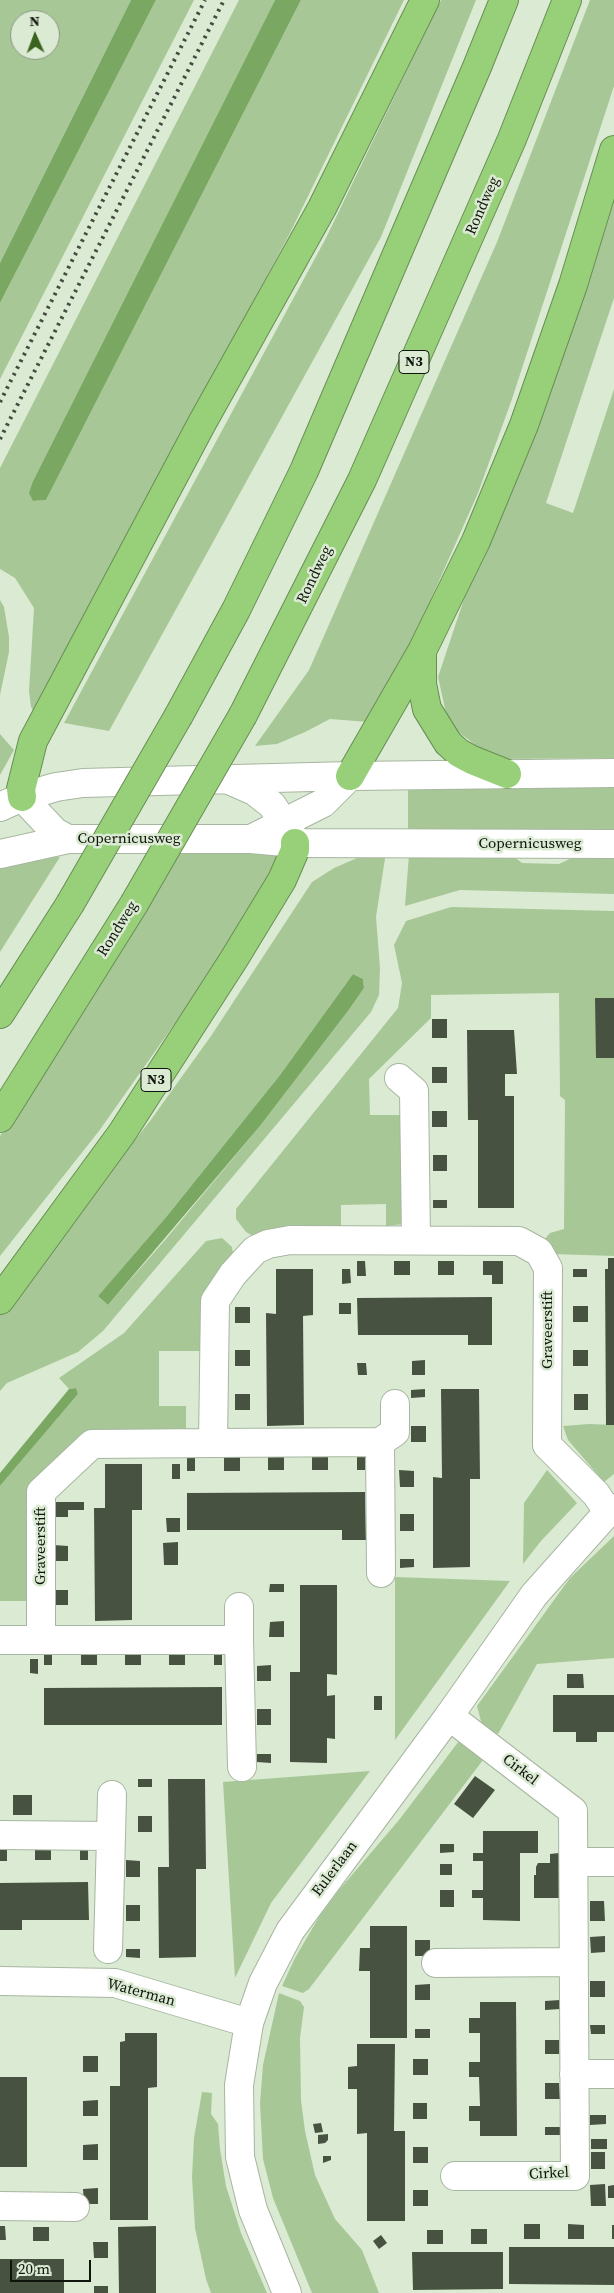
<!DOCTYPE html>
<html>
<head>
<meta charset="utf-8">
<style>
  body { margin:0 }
  #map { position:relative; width:614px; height:2293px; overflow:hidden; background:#dbead3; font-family:"Source Serif 4",serif }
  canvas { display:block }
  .north { position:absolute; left:10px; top:10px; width:50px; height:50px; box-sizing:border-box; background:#dbead3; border:1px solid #899483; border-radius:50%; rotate:358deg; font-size:14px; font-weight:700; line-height:20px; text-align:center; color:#0f140c }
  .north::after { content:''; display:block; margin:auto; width:18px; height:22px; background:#3a6320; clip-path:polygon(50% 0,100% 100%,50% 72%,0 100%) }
  .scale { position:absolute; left:10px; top:2260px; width:81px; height:22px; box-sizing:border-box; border:2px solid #0f140c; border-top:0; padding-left:6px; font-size:15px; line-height:18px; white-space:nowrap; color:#0f140c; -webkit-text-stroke:4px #dbead3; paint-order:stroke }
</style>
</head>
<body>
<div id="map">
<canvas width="614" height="2293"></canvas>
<div class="north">N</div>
<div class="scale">20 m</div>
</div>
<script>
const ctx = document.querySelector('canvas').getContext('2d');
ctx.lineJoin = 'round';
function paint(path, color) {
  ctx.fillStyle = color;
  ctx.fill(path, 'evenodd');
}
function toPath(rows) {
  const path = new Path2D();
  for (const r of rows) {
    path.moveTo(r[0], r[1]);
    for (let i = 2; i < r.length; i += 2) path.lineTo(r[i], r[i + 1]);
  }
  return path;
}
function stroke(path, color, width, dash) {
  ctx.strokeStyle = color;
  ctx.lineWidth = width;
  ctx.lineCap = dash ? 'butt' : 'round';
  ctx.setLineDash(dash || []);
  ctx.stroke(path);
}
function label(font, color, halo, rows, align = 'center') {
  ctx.font = font + ' "Source Serif 4",serif';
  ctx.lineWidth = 5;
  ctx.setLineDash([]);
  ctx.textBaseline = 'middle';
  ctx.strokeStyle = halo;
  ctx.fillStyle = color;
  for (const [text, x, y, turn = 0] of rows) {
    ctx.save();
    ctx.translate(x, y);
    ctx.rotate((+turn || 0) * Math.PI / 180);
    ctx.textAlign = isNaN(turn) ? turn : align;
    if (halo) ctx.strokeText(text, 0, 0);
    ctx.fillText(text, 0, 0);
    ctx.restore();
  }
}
const green = toPath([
  [0,0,131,0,0,263],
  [20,20,50,20,50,50,20,50],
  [156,0,194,0,0,379,0,303],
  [239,0,275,0,33,481,33,501,46,500,301,0,404,0,290,233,177,443,35,714,31,707,29,691,34,608,15,578,0,569,0,468],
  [441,0,476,0,381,237,109,731,64,723,326,238],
  [590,0,614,0,614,86,512,399,478,493,431,599,409,654,368,722,330,719,305,732,277,744,255,746,309,670,497,242],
  [614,179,614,298,546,503,573,513,614,389,614,758,494,759,457,731,446,713,438,677,464,599,514,483],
  [0,600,4,607,9,637,9,652,0,695],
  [0,734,14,750,0,775],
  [614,783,614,834,410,831,408,828,408,791,411,786],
  [178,851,279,851,274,876,197,992,99,1131,0,1256,0,1136],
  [386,852,376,917,380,968,379,995,371,1012,103,1331,78,1352,7,1383,0,1391,0,1310,150,1121,211,1036,312,882,334,868,364,855],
  [353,974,363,979,364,988,348,1011,260,1126,165,1240,108,1305,98,1296,167,1216,280,1075],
  [409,854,513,856,522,863,559,864,576,856,614,855,614,894,460,890,405,906],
  [60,857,0,952,0,864,26,858],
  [451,907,614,911,614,1256,553,1254,543,1241,550,1233,564,1229,565,1100,560,1096,559,993,431,995,431,1018,369,1079,370,1115,401,1115,404,1224,386,1226,386,1204,341,1205,341,1227,288,1226,253,1236,246,1232,236,1219,236,1209,398,1008,402,983,394,945,406,921],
  [222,1238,232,1247,234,1259,203,1351,159,1351,159,1406,186,1406,186,1432,54,1463,28,1601,0,1601,0,1486,78,1394,76,1388,69,1389,59,1378,124,1333,206,1241],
  [589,1424,614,1425,614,1474,604,1482,568,1440,563,1426],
  [547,1470,577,1503,541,1541,523,1564,524,1503],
  [614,1536,614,1658,537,1664,498,1734,482,1725,477,1706,570,1578],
  [395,1577,510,1581,395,1740],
  [459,1741,483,1760,309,1989,303,1993,282,1986,295,1958,319,1917,339,1890,399,1820],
  [370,1771,271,1903,235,1978,223,1782],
  [279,1993,300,2001,304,2007,300,2038,301,2100,305,2131,315,2175,335,2219,362,2250,379,2293,312,2293,273,2198,263,2159,260,2103,263,2065],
  [202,2092,212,2093,211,2114,218,2124,220,2149,226,2186,241,2233,267,2293,211,2293,206,2279,195,2228,192,2177,194,2138]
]);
const water = toPath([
  [131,0,156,0,0,303,0,263],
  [275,0,301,0,46,500,33,501,29,493,33,481],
  [353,974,363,979,364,988,348,1011,260,1126,108,1305,98,1296,167,1216,280,1075],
  [76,1388,78,1394,0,1486,0,1473,69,1389]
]);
const building = toPath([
  [595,998,614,998,614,1058,596,1058],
  [432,1019,447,1019,447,1038,432,1038],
  [467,1030,514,1030,517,1074,505,1074,505,1096,514,1096,514,1208,478,1208,478,1120,468,1120],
  [432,1067,447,1067,447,1083,432,1083],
  [432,1111,447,1111,447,1127,432,1127],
  [433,1155,447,1155,447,1171,433,1171],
  [433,1200,447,1200,447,1208,433,1208],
  [608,1258,614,1258,614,1425,606,1425,605,1269,608,1269],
  [357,1261,365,1261,366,1276,357,1276],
  [394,1261,410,1261,410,1275,394,1275],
  [438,1261,454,1261,454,1275,438,1275],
  [483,1261,503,1261,503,1284,492,1284,492,1275,483,1275],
  [276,1269,313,1269,313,1315,303,1316,304,1425,267,1426,266,1313,276,1314],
  [342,1269,350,1269,351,1283,342,1284],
  [573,1269,587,1269,587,1277,573,1277],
  [492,1297,492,1345,468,1345,468,1335,358,1335,357,1298],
  [339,1303,351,1303,351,1314,339,1314],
  [573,1306,588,1306,588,1322,573,1322],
  [235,1307,250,1307,250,1323,235,1323],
  [235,1350,250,1350,250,1366,235,1366],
  [573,1350,588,1350,588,1366,573,1366],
  [425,1360,425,1375,412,1375,412,1361],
  [357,1363,366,1363,367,1375,358,1375],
  [425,1389,425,1397,411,1398,411,1390],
  [441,1389,479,1389,480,1479,470,1479,470,1567,433,1568,433,1477,442,1478],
  [235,1394,250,1394,250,1410,235,1410],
  [574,1394,588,1394,588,1410,574,1410],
  [411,1426,426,1426,426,1442,411,1442],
  [365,1455,365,1470,357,1470,357,1456],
  [187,1456,195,1456,195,1471,187,1471],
  [224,1456,240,1456,240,1471,224,1471],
  [268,1456,284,1456,284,1470,268,1470],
  [312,1456,328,1456,328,1470,312,1470],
  [105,1464,142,1464,142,1510,132,1510,132,1620,95,1621,94,1508,105,1508],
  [172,1464,180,1464,180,1479,172,1479],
  [399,1470,414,1471,414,1487,400,1487],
  [365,1492,366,1540,342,1540,342,1530,187,1530,187,1493],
  [53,1502,84,1502,84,1510,68,1510,68,1517,53,1517],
  [400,1514,414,1514,414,1531,400,1531],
  [166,1518,180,1518,180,1532,167,1532],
  [178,1542,178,1565,164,1565,163,1543],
  [53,1545,68,1546,68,1561,54,1561],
  [400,1559,414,1559,414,1567,400,1568],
  [270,1584,284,1584,284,1592,269,1592],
  [300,1585,337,1585,337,1675,327,1674,327,1696,335,1695,335,1739,327,1738,327,1763,290,1762,290,1672,300,1672],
  [53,1590,68,1590,68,1605,53,1605],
  [284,1621,284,1637,269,1637,270,1622],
  [169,1650,185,1650,185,1665,169,1665],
  [222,1650,222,1665,214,1665,214,1651],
  [44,1651,52,1651,52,1665,44,1665],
  [81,1651,97,1651,97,1665,81,1665],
  [125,1651,141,1651,141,1665,125,1665],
  [30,1659,38,1659,38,1674,30,1673],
  [271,1665,271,1681,257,1681,257,1666],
  [567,1674,583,1674,584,1688,567,1688],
  [222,1687,222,1725,44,1725,44,1688],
  [553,1695,614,1695,614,1732,597,1732,597,1742,576,1742,576,1732,553,1732],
  [374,1696,382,1696,382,1710,374,1710],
  [257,1709,271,1709,271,1725,257,1725],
  [257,1754,271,1754,271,1763,257,1762],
  [475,1776,495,1790,473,1818,454,1804],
  [138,1779,152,1779,152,1787,138,1787],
  [168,1779,205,1779,206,1869,196,1869,196,1957,159,1958,158,1867,169,1867],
  [13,1795,32,1795,32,1815,13,1815],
  [138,1816,152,1816,152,1832,138,1832],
  [483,1831,538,1831,538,1853,520,1853,520,1921,483,1920,483,1898,472,1898,472,1890,483,1890,483,1861,473,1861,473,1853,483,1853],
  [440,1844,454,1844,454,1852,440,1853],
  [0,1846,7,1846,7,1861,0,1861],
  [35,1846,51,1846,51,1860,35,1860],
  [80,1846,88,1846,88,1860,80,1860],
  [559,1853,560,1898,534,1898,534,1875,536,1875,536,1867,538,1863,550,1863,550,1854],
  [126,1860,140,1861,140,1877,126,1877],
  [440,1864,452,1864,452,1875,440,1875],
  [88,1882,89,1920,22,1920,22,1930,0,1930,0,1883],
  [440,1890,454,1890,454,1907,440,1907],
  [590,1901,604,1901,605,1921,590,1921],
  [126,1905,140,1905,140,1921,126,1921],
  [370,1926,407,1926,407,2038,370,2038,370,1971,359,1971,360,1948,370,1948],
  [605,1936,605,1952,591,1953,590,1937],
  [415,1940,430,1940,430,1956,415,1956],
  [126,1949,140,1949,140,1958,126,1957],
  [590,1981,605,1981,605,1997,590,1997],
  [430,1984,430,2000,415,2000,415,1985],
  [560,2000,560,2009,545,2010,545,2001],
  [480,2002,516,2002,517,2136,480,2136,480,2121,469,2121,469,2106,480,2106,479,2077,469,2077,469,2062,480,2062,480,2033,469,2033,469,2018,480,2018],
  [590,2025,605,2025,605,2034,591,2034],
  [415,2029,430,2029,430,2038,415,2038],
  [125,2033,157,2033,157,2087,148,2088,148,2220,110,2220,110,2086,120,2086,120,2042,125,2041],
  [545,2040,559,2040,559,2054,545,2054],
  [357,2044,395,2044,394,2131,405,2131,405,2221,367,2221,367,2133,357,2134,357,2089,348,2089,348,2067,357,2066],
  [83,2056,98,2056,98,2072,83,2072],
  [413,2059,428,2059,428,2075,413,2075],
  [0,2077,27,2077,27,2167,0,2167],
  [545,2083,559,2083,560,2099,545,2099],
  [98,2100,98,2116,83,2116,83,2101],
  [413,2103,427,2103,427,2119,413,2119],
  [590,2115,606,2115,606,2124,590,2125],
  [321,2123,323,2132,315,2133,313,2124],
  [545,2127,560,2127,560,2135,545,2135],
  [328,2134,328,2140,325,2143,318,2144,318,2135],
  [591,2139,607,2139,607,2149,591,2149],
  [98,2144,98,2160,83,2160,83,2145],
  [413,2147,428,2147,428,2163,413,2163],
  [591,2152,605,2152,605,2169,591,2169],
  [323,2156,331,2156,331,2160,323,2163],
  [605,2184,606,2206,591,2206,590,2185],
  [614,2185,614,2198,608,2198,608,2186],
  [98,2188,98,2204,84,2204,83,2189],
  [413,2190,428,2190,428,2206,413,2206],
  [524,2224,540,2224,540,2239,524,2239],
  [568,2224,584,2225,584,2239,568,2239],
  [612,2225,614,2225,614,2239,612,2239],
  [0,2226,5,2226,6,2240,0,2240],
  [156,2226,156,2293,119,2293,118,2227],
  [33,2227,49,2227,49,2241,33,2241],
  [471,2229,487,2229,487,2244,471,2244],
  [427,2230,443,2230,443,2244,427,2244],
  [381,2235,387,2243,379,2249,373,2241],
  [93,2242,108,2242,108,2258,94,2258],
  [509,2247,614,2247,614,2285,509,2284],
  [412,2252,503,2252,503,2289,413,2290],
  [0,2259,64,2259,64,2293,0,2293],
  [94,2286,108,2286,108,2293,94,2293]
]);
const street = toPath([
  [399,1078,414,1091,416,1240],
  [380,1442,395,1432,395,1404],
  [213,1443,380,1442,381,1573],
  [239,1607,239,1640],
  [0,1640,41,1640,41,1492,92,1444,213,1443,215,1301,233,1274,255,1250,268,1244,290,1240,519,1241,539,1252,548,1268,547,1445,596,1494,608,1512],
  [41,1640,239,1640,242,1767],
  [449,1716,573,1811,575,2176,455,2176],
  [0,1835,111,1836,108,1949],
  [111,1836,112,1795],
  [574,1862,614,1862],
  [436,1963,574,1962],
  [0,1981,115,1983,249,2023],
  [574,2074,614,2074],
  [0,2206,75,2207]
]);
const secondary = toPath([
  [231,781,254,791,272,805,293,837],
  [22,797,55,832,68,839,251,839,295,843,614,844],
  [0,807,22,797,56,787,83,783,350,776,614,773],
  [251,839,323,803,350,776],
  [0,854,68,839],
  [287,2293,253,2210,240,2157,239,2085,249,2023,263,1983,290,1931,449,1716,534,1595,608,1512,614,1508]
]);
const highway = toPath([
  [422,653,422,684,427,709,448,743,459,753,472,760,507,774],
  [179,715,236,610,304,471,477,67,504,0],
  [243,715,362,480,512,139,567,0],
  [350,776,422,651,476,541,524,425,573,285,614,150],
  [22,797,21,789,33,741,202,423,322,208,425,0],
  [0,1014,70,904],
  [0,1118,134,904],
  [0,1300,122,1133,234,959,282,880,295,850,295,843]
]);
const rail = toPath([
  [0,402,205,0],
  [0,439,224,0]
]);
const highwayBridge = toPath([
  [70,904,179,715],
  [134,904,243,715]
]);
const shields = [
  [414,362,30],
  [156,1080,30]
];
const shieldNames = [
  ["N3",414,362],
  ["N3",156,1080]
];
const streetNames = [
  ["Rondweg",483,206,-66],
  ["Rondweg",315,575,-64],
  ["Copernicusweg",129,839],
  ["Copernicusweg",530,844],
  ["Rondweg",118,929,-58],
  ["Graveerstift",548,1330,-90],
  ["Graveerstift",41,1546,-90],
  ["Cirkel",520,1770,37],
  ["Eulerlaan",335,1869,-53],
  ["Waterman",141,1993,15],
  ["Cirkel",549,2174,-3]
];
paint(green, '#a7c896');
paint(water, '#7aa762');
paint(building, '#475340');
stroke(street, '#a7b6a0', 30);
stroke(secondary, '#a7b6a0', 30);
stroke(highway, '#688e54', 30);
stroke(street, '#fff', 28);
stroke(secondary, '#fff', 28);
stroke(highway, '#98d07a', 28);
stroke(rail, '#444b40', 4, [2.5, 5]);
stroke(highwayBridge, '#688e54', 30, []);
stroke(highwayBridge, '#98d07a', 28);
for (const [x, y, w] of shields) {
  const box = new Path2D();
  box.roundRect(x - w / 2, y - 11.5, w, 23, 4);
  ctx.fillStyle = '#dbead3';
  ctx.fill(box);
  stroke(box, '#0f140c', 1);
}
label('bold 14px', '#0f140c', null, shieldNames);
label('15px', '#0f140c', '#dbead3', streetNames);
</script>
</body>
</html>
